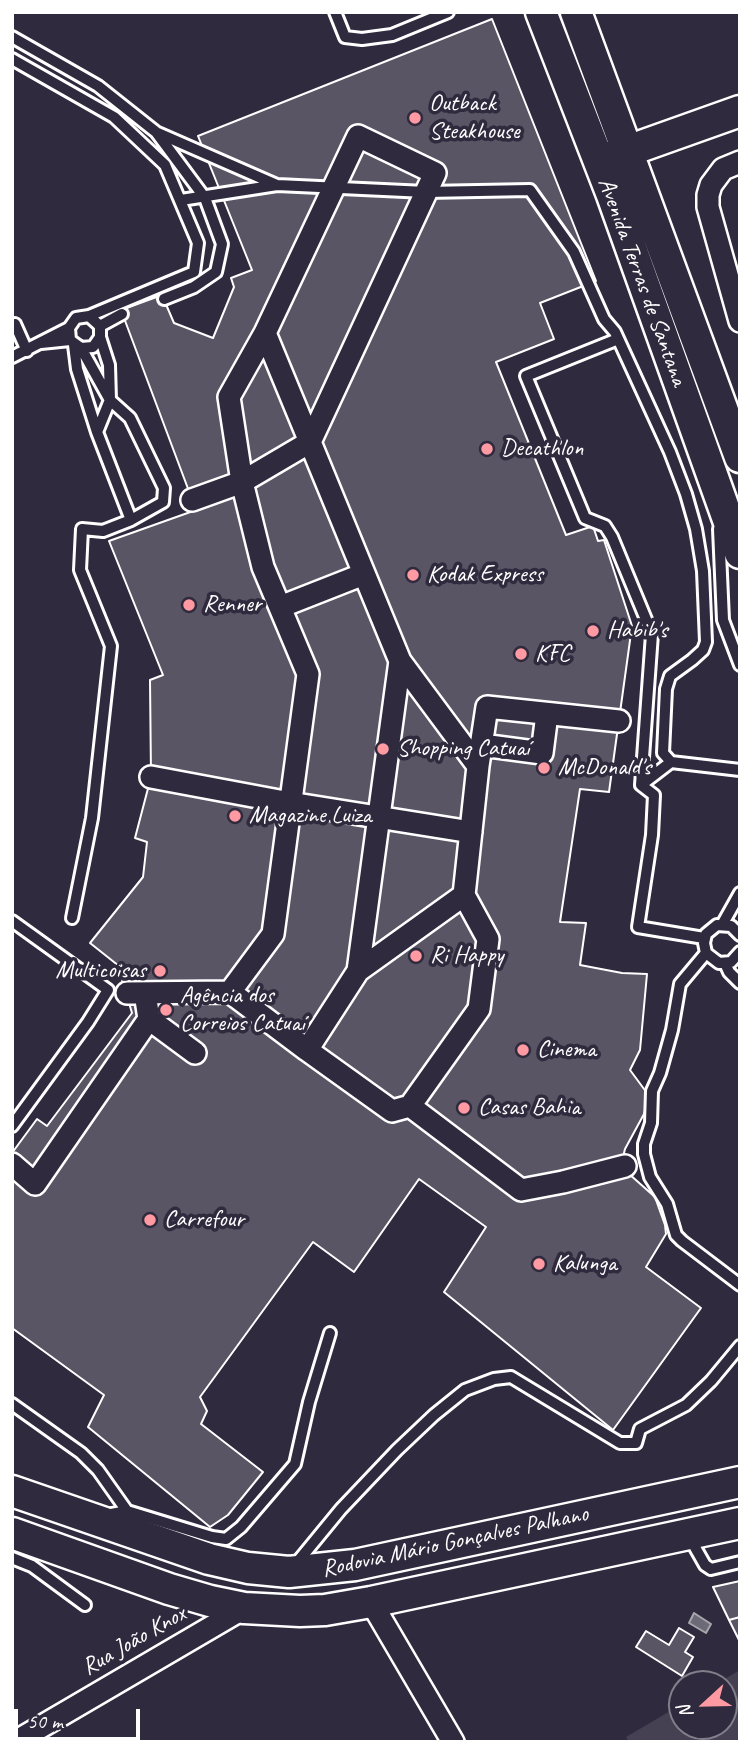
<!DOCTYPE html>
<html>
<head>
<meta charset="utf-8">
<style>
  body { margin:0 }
  #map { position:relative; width:752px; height:1754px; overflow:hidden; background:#2f2a3d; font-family:Caveat,sans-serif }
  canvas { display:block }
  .frame { position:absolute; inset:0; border:14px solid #fff; pointer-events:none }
  .north { position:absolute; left:668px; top:1670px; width:70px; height:70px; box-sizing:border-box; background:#2f2a3d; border:2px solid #827f8b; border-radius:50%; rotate:248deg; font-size:19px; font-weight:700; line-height:28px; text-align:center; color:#fff }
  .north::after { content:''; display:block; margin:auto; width:24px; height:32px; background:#ff9aa2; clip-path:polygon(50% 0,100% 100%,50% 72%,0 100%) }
  .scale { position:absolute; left:14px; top:1709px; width:126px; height:32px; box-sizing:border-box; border:4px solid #fff; border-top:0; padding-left:9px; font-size:21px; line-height:24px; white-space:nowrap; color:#fff; -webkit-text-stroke:5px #2f2a3d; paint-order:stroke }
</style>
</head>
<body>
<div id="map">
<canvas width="752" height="1754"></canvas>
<div class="frame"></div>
<div class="north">N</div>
<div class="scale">50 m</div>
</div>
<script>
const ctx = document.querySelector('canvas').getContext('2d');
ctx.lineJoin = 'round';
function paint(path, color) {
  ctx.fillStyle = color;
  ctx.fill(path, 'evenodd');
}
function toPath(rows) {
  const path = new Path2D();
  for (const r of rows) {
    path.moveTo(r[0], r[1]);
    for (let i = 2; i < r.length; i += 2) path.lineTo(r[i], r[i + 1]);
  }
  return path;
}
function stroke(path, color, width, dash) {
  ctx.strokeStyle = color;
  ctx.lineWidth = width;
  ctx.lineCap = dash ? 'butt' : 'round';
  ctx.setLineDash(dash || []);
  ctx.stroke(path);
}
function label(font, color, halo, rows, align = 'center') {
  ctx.font = font + ' Caveat,sans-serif';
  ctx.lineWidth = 7;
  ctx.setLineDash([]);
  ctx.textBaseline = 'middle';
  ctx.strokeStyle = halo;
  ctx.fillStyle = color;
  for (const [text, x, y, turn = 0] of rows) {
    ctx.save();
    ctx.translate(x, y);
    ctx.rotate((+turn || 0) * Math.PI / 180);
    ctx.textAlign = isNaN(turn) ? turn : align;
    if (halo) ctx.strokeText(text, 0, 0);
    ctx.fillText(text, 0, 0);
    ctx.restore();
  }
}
const green = toPath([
  [740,1670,740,1742,629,1742,626,1737,682,1704,682,1726,724,1726,724,1684,716,1684]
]);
const water = toPath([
  [694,1613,711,1624,706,1633,689,1623,694,1613]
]);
const building = toPath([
  [492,19,596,281,540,303,554,339,496,362,566,535,593,526,598,541,604,540,632,626,609,792,580,789,560,922,586,923,580,965,622,973,647,974,640,1050,630,1070,647,1093,647,1103,644,1114,625,1149,623,1157,628,1173,655,1197,665,1225,666,1234,646,1267,701,1308,613,1430,444,1292,486,1227,419,1179,354,1272,313,1242,200,1397,207,1411,201,1424,263,1472,228,1515,210,1527,88,1427,104,1395,12,1328,12,1153,37,1119,47,1126,132,1013,121,976,124,970,90,943,143,877,147,842,135,838,151,777,150,680,163,675,109,541,196,510,121,310,162,295,174,323,213,338,234,287,231,278,252,270,198,136,492,19],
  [740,1581,740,1617,729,1620,713,1587,740,1581],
  [740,1617,740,1642,729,1620,740,1617],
  [679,1628,694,1637,685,1652,693,1657,682,1676,636,1647,646,1631,669,1645,679,1628]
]);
const lane = toPath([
  [335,12,345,37,362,39,392,35,448,12],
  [12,37,98,86,156,132,205,198,222,244,216,272,194,287,164,299],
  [12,59,114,117,165,165,198,243,194,272,89,316],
  [158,133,277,185],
  [181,200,277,185,426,192,530,190,574,252,604,319,615,332,670,452,686,494,696,529,703,571,706,642,703,650,692,660,670,676,666,689,663,753,671,762,740,770],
  [12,326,15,324,27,351],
  [100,326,122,314],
  [618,339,526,376,585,518,605,526,612,537,652,634,641,785,654,795,652,835,638,927,704,938],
  [41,343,70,340,81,348,93,347,100,337,100,326,89,316,76,318,69,328,70,340],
  [74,345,77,369,97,432,131,520],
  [12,357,69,328],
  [97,432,110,400,109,365,100,337],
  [719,529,723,620,740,665],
  [641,785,671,762],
  [72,918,92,818,111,646,80,570,82,529,103,531,131,520,163,502,164,488,130,418,110,400,81,348],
  [12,921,108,990,88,1022,12,1126],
  [722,925,740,893],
  [740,935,731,926,717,925,706,934,704,943,706,953,719,963,731,962,740,952],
  [706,953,680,984,672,1030,660,1073,652,1091,651,1123,644,1144,644,1154,650,1177,667,1204,676,1235,682,1241,740,1285],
  [725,963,729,972,740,983],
  [12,1404,81,1453,98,1470,127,1511],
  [106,1515,127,1511,212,1537,226,1539,241,1527,295,1464,309,1402,330,1333],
  [688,1535,705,1565,711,1569,740,1562],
  [12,1558,32,1566,85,1605],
  [295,1565,341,1509,397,1450,434,1415,465,1390,494,1379,511,1377,620,1443,636,1443,640,1429,686,1405,711,1381,740,1346]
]);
const street = toPath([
  [740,162,723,169,711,185,708,195,708,207,740,321],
  [192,500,242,482,310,442,265,333],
  [280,607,364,574],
  [482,745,542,753,547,714],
  [478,766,487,707,619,721],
  [151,777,290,803,471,832],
  [358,971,464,895,478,766,400,661,310,442,435,173,358,136,265,333,229,397,242,482,263,567,308,674,273,934,230,992,307,1050,358,971,400,661],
  [127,993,230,992],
  [149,1019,195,1053],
  [307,1050,392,1111,410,1106,521,1190,563,1182,625,1166],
  [410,1106,479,1009,488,939,464,895],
  [12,1164,35,1184,149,1019,145,993],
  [371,1602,453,1742],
  [15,1742,244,1608]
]);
const secondary = toPath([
  [541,12,612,195,740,553],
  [576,12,740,457],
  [608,158,740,111],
  [12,1491,209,1559,248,1568,289,1572,355,1565,740,1482],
  [12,1533,169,1589,210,1601,244,1608,300,1611,325,1610,371,1602,740,1523]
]);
const markers = [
  [415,118,7,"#ff9aa2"],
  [487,449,7,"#ff9aa2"],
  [413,575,7,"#ff9aa2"],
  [189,605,7,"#ff9aa2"],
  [593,631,7,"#ff9aa2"],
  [521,654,7,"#ff9aa2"],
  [383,749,7,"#ff9aa2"],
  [544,768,7,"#ff9aa2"],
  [235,816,7,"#ff9aa2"],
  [416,956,7,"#ff9aa2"],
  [160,971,7,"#ff9aa2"],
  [166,1010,7,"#ff9aa2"],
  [523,1050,7,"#ff9aa2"],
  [464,1108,7,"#ff9aa2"],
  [150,1220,7,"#ff9aa2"],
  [539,1264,7,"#ff9aa2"]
];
const poiNames = [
  ["Outback",429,104],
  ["Steakhouse",429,132],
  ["Decathlon",501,449],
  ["Kodak Express",427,575],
  ["Renner",203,605],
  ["Habib's",607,631],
  ["KFC",535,654],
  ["Shopping Catuaí",397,749],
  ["McDonald's",558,768],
  ["Magazine Luiza",249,816],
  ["Ri Happy",430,956],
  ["Multicoisas",146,971,"right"],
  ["Agência dos",180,996],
  ["Correios Catuaí",180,1024],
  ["Cinema",537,1050],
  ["Casas Bahia",478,1108],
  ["Carrefour",164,1220],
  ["Kalunga",553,1264]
];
const streetNames = [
  ["Avenida Terras de Santana",642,282,70],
  ["Rodovia Mário Gonçalves Palhano",455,1542,-12],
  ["Rua João Knox",134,1641,-30]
];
paint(green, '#464152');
paint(water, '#6d6a77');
stroke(water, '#a7a6ad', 2);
paint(building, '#595564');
stroke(building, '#fff', 2);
stroke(lane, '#fff', 16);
stroke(street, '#fff', 26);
stroke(secondary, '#fff', 35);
stroke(lane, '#2f2a3d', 10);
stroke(street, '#2f2a3d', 21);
stroke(secondary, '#2f2a3d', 30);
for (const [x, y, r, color] of markers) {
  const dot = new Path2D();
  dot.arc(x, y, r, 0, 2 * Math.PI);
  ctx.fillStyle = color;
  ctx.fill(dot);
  stroke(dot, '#2f2a3d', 2.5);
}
label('24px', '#fff', '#2f2a3d', poiNames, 'left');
label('24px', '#fff', '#2f2a3d', streetNames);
</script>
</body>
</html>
